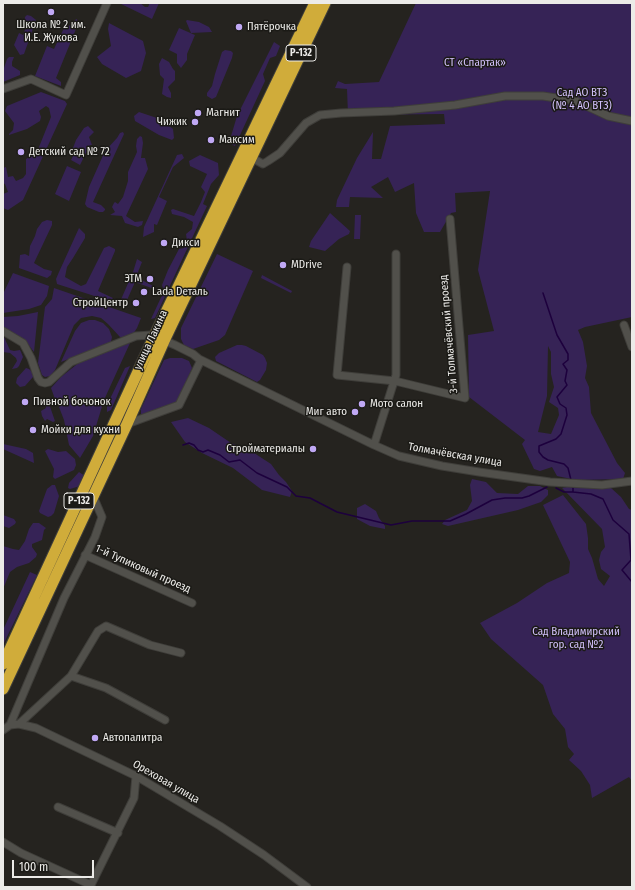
<!DOCTYPE html>
<html>
<head>
<meta charset="utf-8">
<style>
  body { margin:0 }
  #map { position:relative; width:635px; height:890px; overflow:hidden; background:#25231f; font-family:"Fira Sans Condensed",sans-serif }
  canvas { display:block }
  .frame { position:absolute; inset:0; border:4px solid #ecebe8; pointer-events:none }
  .scale { position:absolute; left:12px; top:860px; width:82px; height:18px; box-sizing:border-box; border:2px solid #ecebe8; border-top:0; padding-left:5px; font-size:12px; line-height:14px; white-space:nowrap; color:#ecebe8; -webkit-text-stroke:3px #1b1a16; paint-order:stroke }
</style>
</head>
<body>
<div id="map">
<canvas width="635" height="890"></canvas>
<div class="frame"></div>
<div class="scale">100 m</div>
</div>
<script>
const ctx = document.querySelector('canvas').getContext('2d');
ctx.lineJoin = 'round';
function paint(path, color) {
  ctx.fillStyle = color;
  ctx.fill(path, 'evenodd');
}
function toPath(rows) {
  const path = new Path2D();
  for (const r of rows) {
    path.moveTo(r[0], r[1]);
    for (let i = 2; i < r.length; i += 2) path.lineTo(r[i], r[i + 1]);
  }
  return path;
}
function stroke(path, color, width, dash) {
  ctx.strokeStyle = color;
  ctx.lineWidth = width;
  ctx.lineCap = dash ? 'butt' : 'round';
  ctx.setLineDash(dash || []);
  ctx.stroke(path);
}
function label(font, color, halo, rows, align = 'center') {
  ctx.font = font + ' "Fira Sans Condensed",sans-serif';
  ctx.lineWidth = 3;
  ctx.setLineDash([]);
  ctx.textBaseline = 'middle';
  ctx.strokeStyle = halo;
  ctx.fillStyle = color;
  for (const [text, x, y, turn = 0] of rows) {
    ctx.save();
    ctx.translate(x, y);
    ctx.rotate((+turn || 0) * Math.PI / 180);
    ctx.textAlign = isNaN(turn) ? turn : align;
    if (halo) ctx.strokeText(text, 0, 0);
    ctx.fillText(text, 0, 0);
    ctx.restore();
  }
}
const green = toPath([
  [119,3,140,3,145,7,148,7,149,5,149,3,159,3,152,19],
  [416,3,632,3,632,317,585,327,578,330,583,342,587,366,585,378,589,387,591,413,617,463,625,473,623,479,576,480,557,476,552,467,540,471,534,469,522,444,525,440,469,397,468,335,494,331,478,270,490,191,455,193,456,212,451,213,440,232,424,232,416,213,414,183,395,192,388,177,371,187,383,198,350,197,349,207,336,207,337,200,357,158,373,132,372,159,381,159,390,126,445,124,444,114,348,115,347,89,335,88,338,81,345,84,379,82],
  [548,346,551,352,551,374,554,387,549,402,558,408,559,415,551,434,538,432,547,396],
  [27,15,31,16,36,20,35,23,24,54,20,55,14,45,19,33,23,35,27,24,24,22,25,17],
  [77,19,78,24,56,78,61,82,61,86,35,76,47,46,54,49,64,28,71,25,75,20],
  [187,20,199,22,209,27,212,32,191,33,186,21],
  [109,23,143,41,146,53,141,71,126,78,102,64,97,57,111,46,108,29],
  [179,28,195,35,187,54,187,60,181,68,177,63,177,54,169,50],
  [274,42,280,46,276,56,270,58,263,74,265,81,235,146,229,143,237,116],
  [225,50,231,51,233,53,232,58,216,97,212,99,207,96,207,93,212,86,215,74,222,52],
  [9,57,14,57,12,62,12,66,20,71,20,75,3,82,3,71,7,59],
  [162,58,169,62,173,69,175,71,175,80,168,87,171,93,171,98,167,97,162,94,164,79,160,75,159,64],
  [41,92,65,101,67,104,23,200,8,210,3,208,3,194,8,192,5,184,3,183,3,168,6,167,8,177,13,176,16,181,23,178,26,174,26,159,29,157,35,155,37,152,51,117,49,108,46,106,39,111,41,117,40,121,27,129,9,135,9,134,13,130,14,123,5,111,7,106],
  [139,112,157,118,168,125,173,129,174,138,172,140,159,135,135,121,134,116],
  [88,126,94,132,89,137,92,145,90,145,80,165,71,160,76,150,73,148,76,140,84,128],
  [123,132,124,134,93,202,101,205,105,209,105,210,103,212,99,212,87,207,85,204,89,187,105,151,117,138,120,133],
  [140,136,142,137,143,143,141,158,145,158,148,169,126,216,135,222,143,221,142,225,138,227,125,223,122,216,110,215,115,212,112,207,114,203,115,202,118,204,123,197,128,181,128,172,137,152,136,146,137,139],
  [182,154,184,158,173,167,159,197,167,201,157,225,154,224,154,232,143,237,144,227,177,155],
  [200,155,218,163,219,175,211,184,203,204,207,206,155,318,151,319,164,291,162,285,168,270,179,249,184,248,187,241,186,234,192,229,193,222,184,217,172,214,171,210,173,209,194,216,201,202,205,192,201,187,207,174,190,166,189,161],
  [67,166,81,172,69,201,55,194],
  [330,213,350,231,349,234,339,239,325,251,309,247,311,241],
  [355,215,361,215,360,239,354,239],
  [47,220,52,221,52,225,34,263,44,269,52,271,51,275,47,278,19,268,20,255,25,254,29,256,30,246,35,236,37,229,42,222],
  [79,228,85,234,85,238,73,258,67,267,65,277,81,286,86,284,104,248,109,246,115,249,115,251,98,291,113,298,113,301,110,301,57,284,56,279,59,272],
  [217,254,253,271,225,335,219,340,193,349,184,345,181,339,181,328],
  [137,259,142,262,136,277,155,287,154,289,135,282,124,307,119,304,133,272],
  [13,273,49,286,47,296,41,305,29,309,3,313,3,294],
  [262,275,292,291,291,293,261,278],
  [54,288,141,318,137,328,133,334,125,337,120,337,108,324,101,318,92,316,81,318,74,325,55,370,50,376,45,377,42,375,38,363,45,307,52,299],
  [38,312,34,352,25,340,3,327,3,317,18,316],
  [89,320,95,320,103,323,109,329,112,337,111,342,61,362,75,331,81,323],
  [3,335,10,350,14,351,20,350,21,352,23,357,19,366,17,368,12,369,17,361,16,358,10,353,3,352],
  [130,343,104,400,93,436,80,458,69,445,64,420,59,407,61,402,58,399,55,399,51,388,61,377,81,361],
  [237,345,242,345,246,346,263,355,265,358,267,363,266,370,260,380,257,382,216,361,215,357,219,353],
  [170,358,182,358,189,361,192,368,178,401,173,405,143,415,141,414,141,409,164,360],
  [130,366,111,410,107,412,107,405,125,368],
  [26,368,29,369,33,373,33,377,25,386,20,387,16,383,17,378],
  [47,398,55,421,53,422,47,419,45,421,42,416,41,411,46,408,44,399],
  [188,418,209,428,231,443,248,449,271,464,279,475,286,482,292,491,290,497,262,490,233,468,202,453,185,442,171,422],
  [3,444,26,449,33,453,34,463,3,449],
  [48,449,58,452,66,451,75,459,76,465,74,470,55,479,53,477,54,469,45,451],
  [79,472,85,476,80,486,70,489,68,488,69,483],
  [472,479,486,482,497,493,518,494,528,486,540,486,548,490,548,495,541,502,518,510,448,526,442,524,445,520,467,510,472,501,470,485],
  [52,485,55,485,59,496,54,513,51,516,48,517,40,513,39,511,47,489],
  [567,487,611,488,621,497,629,509,632,510,632,781,629,777,592,798,590,785,581,771,569,760,574,754,568,747,565,729,553,714,543,685,491,639,480,623,517,603,547,583,569,573,570,562,543,505,563,495,586,524,588,538,588,549,592,558,598,579,604,586,610,576,601,569,599,560,601,552,605,547,602,529,562,488],
  [365,504,376,511,379,518,385,526,385,529,370,526,357,519,357,508],
  [3,515,14,519,16,522,15,524,9,528,3,526],
  [33,523,39,523,46,528,44,530,42,540,32,544,32,547,37,554,36,557,29,563,17,567,10,572,3,589,3,576,4,573,3,570,3,546,13,549,19,550,25,541,29,529],
  [30,572,37,575,3,645,3,630]
]);
const stream = toPath([
  [543,293,557,335,568,354,568,360,563,364,567,370,565,381,567,385,557,397,560,404,566,408,567,415,561,434,556,439,539,446,539,452,543,457,548,460,564,464,568,468,571,480],
  [183,445,189,443,194,445,198,450,203,452,208,450,220,455,229,462,240,460,257,473,287,487,296,496,310,498,337,512,391,525,412,521,450,521,466,514,492,500,505,498,522,498,529,496,547,487],
  [556,488,564,492,573,492],
  [573,488,573,492,591,494,603,499,613,520,629,534,631,560,622,570,632,582]
]);
const minor = toPath([
  [3,89,31,79,66,95,107,3],
  [252,158,263,164,268,161,280,153,306,123,320,115,341,113,394,111,455,105,505,96,543,96,576,101,608,116,632,121],
  [347,267,337,375,395,381,465,398,450,219],
  [624,325,632,347],
  [3,331,23,343,31,358,38,378,41,382,45,383,49,382,71,362,136,336,151,335,175,345,193,354,199,359,374,445,399,456,442,466,479,472,550,482,602,485,632,481],
  [127,424,179,405,201,360],
  [374,445,396,375,396,254],
  [85,555,192,603],
  [71,676,98,631,106,626,150,645,181,653],
  [19,724,71,676,106,688,165,720],
  [10,725,64,598,95,537,102,517,93,496],
  [3,730,10,725,19,724,36,728,136,776,220,826,264,855,307,887],
  [58,807,118,833],
  [3,842,21,853,91,885],
  [90,887,134,798,136,776]
]);
const highway = toPath([
  [3,664,154,337,315,3],
  [3,689,127,424,164,341,325,3]
]);
const markers = [
  [51,12,4,"#c0a8f4"],
  [239,27,4,"#c0a8f4"],
  [198,113,4,"#c0a8f4"],
  [195,122,4,"#c0a8f4"],
  [211,140,4,"#c0a8f4"],
  [21,152,4,"#c0a8f4"],
  [164,243,4,"#c0a8f4"],
  [283,265,4,"#c0a8f4"],
  [150,279,4,"#c0a8f4"],
  [144,292,4,"#c0a8f4"],
  [136,303,4,"#c0a8f4"],
  [25,402,4,"#c0a8f4"],
  [362,404,4,"#c0a8f4"],
  [355,412,4,"#c0a8f4"],
  [33,430,4,"#c0a8f4"],
  [313,449,4,"#c0a8f4"],
  [95,738,4,"#c0a8f4"]
];
const shields = [
  [301,53,30],
  [79,501,30]
];
const shieldNames = [
  ["Р-132",301,53],
  ["Р-132",79,501]
];
const poiNames = [
  ["Школа № 2 им.",51,25,"center"],
  ["И.Е. Жукова",51,38,"center"],
  ["Пятёрочка",247,27],
  ["Магнит",206,113],
  ["Чижик",187,122,"right"],
  ["Максим",219,140],
  ["Детский сад № 72",29,152],
  ["Дикси",172,243],
  ["MDrive",291,265],
  ["ЭТМ",142,279,"right"],
  ["Lada Dеталь",152,292],
  ["СтройЦентр",128,303,"right"],
  ["Пивной бочонок",33,402],
  ["Мото салон",370,404],
  ["Миг авто",347,412,"right"],
  ["Мойки для кухни",41,430],
  ["Стройматериалы",305,449,"right"],
  ["Автопалитра",103,738]
];
const parkNames = [
  ["СТ «Спартак»",475,63],
  ["Сад АО ВТЗ",582,93],
  ["(№ 4 АО ВТЗ)",582,106],
  ["Сад Владимирский",576,632],
  ["гор. сад №2",576,645]
];
const streetNames = [
  ["3-й Толмачёвский проезд",449,334,-95],
  ["улица Лакина",151,340,-65],
  ["Толмачёвская улица",455,455,10],
  ["1-й Тупиковый проезд",143,569,24],
  ["Ореховая улица",166,782,30]
];
paint(green, '#362356');
stroke(stream, '#1d003d', 1.5);
stroke(minor, '#3f3e3a', 9);
stroke(highway, '#3f3e3a', 13);
stroke(minor, '#51504b', 7);
stroke(highway, '#d0ac3a', 11);
for (const [x, y, r, color] of markers) {
  const dot = new Path2D();
  dot.arc(x, y, r, 0, 2 * Math.PI);
  ctx.fillStyle = color;
  ctx.fill(dot);
  stroke(dot, '#1b1a16', 1.5);
}
for (const [x, y, w] of shields) {
  const box = new Path2D();
  box.roundRect(x - w / 2, y - 8, w, 16, 3);
  ctx.fillStyle = '#1b1a16';
  ctx.fill(box);
  stroke(box, '#ecebe8', 1);
}
label('bold 10px', '#ecebe8', null, shieldNames);
label('11px', '#ecebe8', '#1b1a16', poiNames, 'left');
label('11px', '#d2c0fb', '#1b1a16', parkNames);
label('11px', '#ecebe8', '#1b1a16', streetNames);
</script>
</body>
</html>
